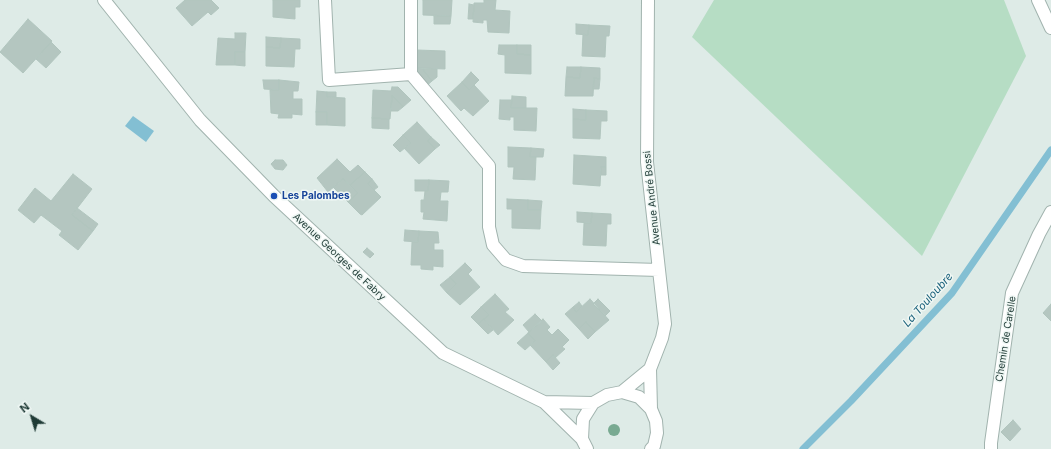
<!DOCTYPE html>
<html>
<head>
<meta charset="utf-8">
<style>
  body { margin:0 }
  #map { position:relative; width:1051px; height:449px; overflow:hidden; background:#deebe7; font-family:Inter,sans-serif }
  canvas { display:block }
  .north { position:absolute; left:12px; top:397px; width:40px; height:40px; -webkit-text-stroke:3px #eff7f4; paint-order:stroke; rotate:322deg; font-size:11px; font-weight:700; line-height:16px; text-align:center; color:#1f3b36 }
  .north::after { content:''; display:block; margin:auto; width:14px; height:18px; background:#1f3b36; clip-path:polygon(50% 0,100% 100%,50% 72%,0 100%) }
</style>
</head>
<body>
<div id="map">
<canvas width="1051" height="449"></canvas>
<div class="north">N</div>
</div>
<script>
const ctx = document.querySelector('canvas').getContext('2d');
ctx.lineJoin = 'round';
function paint(path, color) {
  ctx.fillStyle = color;
  ctx.fill(path, 'evenodd');
}
function toPath(rows) {
  const path = new Path2D();
  for (const r of rows) {
    path.moveTo(r[0], r[1]);
    for (let i = 2; i < r.length; i += 2) path.lineTo(r[i], r[i + 1]);
  }
  return path;
}
function stroke(path, color, width, dash) {
  ctx.strokeStyle = color;
  ctx.lineWidth = width;
  ctx.lineCap = dash ? 'butt' : 'round';
  ctx.setLineDash(dash || []);
  ctx.stroke(path);
}
function label(font, color, halo, rows, align = 'center') {
  ctx.font = font + ' Inter,sans-serif';
  ctx.lineWidth = 3;
  ctx.setLineDash([]);
  ctx.textBaseline = 'middle';
  ctx.strokeStyle = halo;
  ctx.fillStyle = color;
  for (const [text, x, y, turn = 0] of rows) {
    ctx.save();
    ctx.translate(x, y);
    ctx.rotate((+turn || 0) * Math.PI / 180);
    ctx.textAlign = isNaN(turn) ? turn : align;
    if (halo) ctx.strokeText(text, 0, 0);
    ctx.fillText(text, 0, 0);
    ctx.restore();
  }
}
const green = toPath([
  [714,0,1004,0,1026,56,922,256,692,37]
]);
const water = toPath([
  [133,116,154,131,146,142,125,126]
]);
const stream = toPath([
  [803,449,851,401,952,293,1051,150]
]);
const building = toPath([
  [185,0,211,0,219,8,211,15,208,12,192,26,176,8,185,0],
  [273,0,300,0,300,7,295,7,295,19,273,17,273,0],
  [423,0,452,0,451,16,423,15,423,0],
  [484,0,496,0,495,10,510,11,509,33,488,32,487,20,483,20,483,23,473,22,474,3,484,3,484,0],
  [469,4,474,5,473,19,468,19,469,4],
  [434,16,451,16,450,24,434,24,434,16],
  [28,19,52,41,23,73,0,52,28,19],
  [576,24,589,25,588,35,576,34,576,24],
  [589,25,610,26,609,36,606,36,605,57,582,56,583,34,588,35,589,25],
  [235,33,246,33,245,52,235,52,235,65,216,65,218,38,235,39,235,33],
  [266,37,281,38,280,48,266,47,266,37],
  [281,38,300,39,300,49,295,49,294,67,266,66,266,47,280,48,281,38],
  [51,42,61,52,46,68,36,59,51,42],
  [499,45,517,45,517,54,531,55,531,74,505,73,505,55,498,54,499,45],
  [517,45,531,45,531,55,517,54,517,45],
  [417,50,445,51,445,69,417,68,417,50],
  [235,52,245,52,245,66,235,65,235,52],
  [567,67,581,67,580,78,566,77,567,67],
  [581,67,600,68,600,79,594,78,593,96,565,96,566,77,580,78,581,67],
  [413,68,424,69,424,71,432,81,425,87,413,68],
  [424,69,437,69,437,77,432,81,424,71,424,69],
  [471,72,479,80,469,90,462,82,471,72],
  [594,78,600,79,599,89,593,89,594,78],
  [263,80,279,80,279,90,264,89,263,80],
  [279,80,299,82,298,91,293,91,293,99,302,99,302,115,292,114,292,118,278,118,279,114,271,113,270,90,279,90,279,80],
  [462,82,469,90,474,85,489,101,473,116,464,108,461,111,447,96,462,82],
  [392,87,398,87,411,100,403,107,394,97,392,96,390,119,372,118,373,90,391,91,392,87],
  [317,91,327,92,327,97,345,98,345,126,327,125,327,112,316,112,317,91],
  [327,92,336,92,336,97,327,97,327,92],
  [392,96,394,97,403,107,398,111,391,111,392,96],
  [512,96,526,97,526,108,511,108,512,96],
  [500,100,512,100,511,108,537,108,536,131,514,130,514,117,510,117,510,120,499,119,500,100],
  [573,109,586,110,586,120,573,119,573,109],
  [586,110,607,111,607,121,601,121,600,139,573,138,573,119,586,120,586,110],
  [316,112,327,112,327,125,316,125,316,112],
  [372,118,389,119,389,129,372,128,372,118],
  [417,122,431,137,428,141,435,149,419,164,404,148,411,143,403,135,417,122],
  [403,135,411,143,400,152,393,145,403,135],
  [431,137,440,145,435,149,428,141,431,137],
  [508,147,531,148,530,157,536,157,535,180,513,179,514,167,508,167,508,147],
  [531,148,544,149,543,157,530,157,531,148],
  [574,155,606,157,606,167,601,167,600,186,573,184,574,155],
  [337,159,350,172,358,165,365,172,350,185,343,179,328,192,317,178,337,159],
  [275,160,283,160,287,165,283,170,275,169,271,164,275,160],
  [601,167,606,167,606,175,601,175,601,167],
  [365,172,372,179,368,184,381,197,362,215,360,214,348,202,358,193,350,185,365,172],
  [73,174,92,189,72,215,93,231,78,250,59,235,62,231,41,215,34,223,18,210,35,188,51,201,73,174],
  [343,179,358,193,348,202,333,187,343,179],
  [372,179,378,187,374,190,368,184,372,179],
  [415,180,429,180,428,191,415,191,415,180],
  [429,180,449,181,448,192,441,192,440,201,448,201,447,221,423,219,424,212,421,212,421,200,424,200,425,191,428,191,429,180],
  [507,199,528,200,528,210,541,210,540,229,512,228,512,209,507,209,507,199],
  [528,200,542,201,541,210,528,210,528,200],
  [77,208,98,224,93,231,72,215,77,208],
  [577,212,592,213,591,223,577,222,577,212],
  [592,213,611,214,611,224,607,224,606,246,583,245,584,223,591,223,592,213],
  [405,230,419,231,418,242,404,241,405,230],
  [419,231,438,232,439,243,434,243,434,250,443,250,443,267,433,266,433,270,421,269,421,265,411,265,412,242,418,242,419,231],
  [367,248,374,254,370,258,363,252,367,248],
  [465,263,472,270,468,274,480,287,460,305,447,293,456,284,450,277,465,263],
  [450,277,456,284,447,293,440,285,450,277],
  [495,294,509,309,505,312,514,320,498,335,484,319,489,315,481,307,495,294],
  [590,299,609,320,595,332,586,322,579,329,565,314,573,307,576,312,590,299],
  [598,299,610,311,605,316,593,304,598,299],
  [579,302,582,306,576,312,573,307,579,302],
  [1051,304,1051,321,1043,313,1051,304],
  [481,307,489,315,478,324,471,317,481,307],
  [535,314,542,321,529,332,523,325,535,314],
  [484,319,493,330,488,334,478,324,484,319],
  [543,319,550,327,547,330,552,335,558,329,569,340,562,347,565,349,555,358,553,355,546,362,530,345,535,341,528,333,543,319],
  [586,322,595,332,588,339,579,329,586,322],
  [528,333,535,341,525,350,517,343,528,333],
  [553,355,560,363,553,370,546,362,553,355],
  [1013,420,1021,429,1010,441,1001,432,1013,420]
]);
const minor = toPath([
  [104,0,200,120,274,196,443,353,544,402,582,439],
  [325,0,329,80,411,74],
  [411,0,411,74,489,166,489,227,493,245,506,260,523,266,659,270],
  [648,0,647,162,665,324,662,338,650,369,651,409],
  [1038,0,1051,28],
  [622,392,650,369],
  [544,402,593,403],
  [587,449,582,439,583,419,593,403,607,395,622,392,639,397,651,409,656,421,657,433,654,446,651,449],
  [991,449,991,443,1012,293,1039,234,1051,212]
]);
const trees = [
  [614,430]
];
const markers = [
  [274,196,4,"#1a4fb4"]
];
const transitNames = [
  ["Les Palombes",282,196]
];
const streetNames = [
  ["Avenue André Bossi",652,198,-96],
  ["Avenue Georges de Fabry",339,257,43],
  ["Chemin de Carelle",1006,339,-81]
];
const waterNames = [
  ["La Touloubre",928,300,-48]
];
paint(green, '#b6ddc4');
paint(water, '#83bfd3');
stroke(stream, '#83bfd3', 7);
paint(building, '#b4c6c0');
stroke(building, '#b1c5be', 1);
stroke(minor, '#a1b3ae', 14);
stroke(minor, '#fff', 12);
ctx.fillStyle = '#79aa92';
for (const [x, y] of trees) {
  ctx.beginPath();
  ctx.arc(x, y, 6, 0, 2 * Math.PI);
  ctx.fill();
}
for (const [x, y, r, color] of markers) {
  const dot = new Path2D();
  dot.arc(x, y, r, 0, 2 * Math.PI);
  ctx.fillStyle = color;
  ctx.fill(dot);
  stroke(dot, '#eff7f4', 1.5);
}
label('bold 10px', '#164399', '#eff7f4', transitNames, 'left');
label('10px', '#1f3b36', '#eff7f4', streetNames);
label('italic 11px', '#175f79', '#eff7f4', waterNames);
</script>
</body>
</html>
